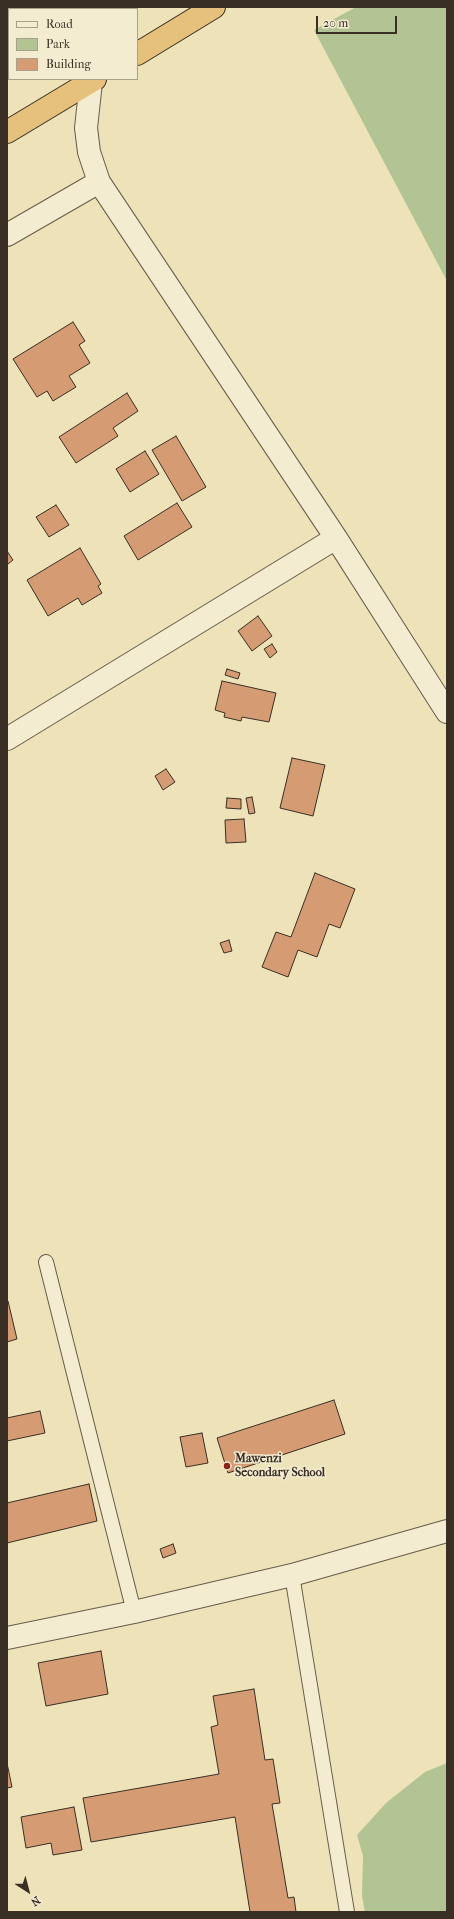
<!DOCTYPE html>
<html>
<head>
<meta charset="utf-8">
<style>
  body { margin:0 }
  #map { position:relative; width:454px; height:1919px; overflow:hidden; background:#ede2b8; font-family:"IM FELL French Canon",serif }
  canvas { display:block }
  .frame { position:absolute; inset:0; border:8px solid #392f25; pointer-events:none }
  .legend { position:absolute; left:8px; top:8px; width:130px; height:72px; box-sizing:border-box; background:#f3ecd1; border:1px solid #a9a08c; margin:0; padding:5px 7px; list-style:none; font-size:12px; color:#392f25 }
  .legend li { display:flex; align-items:center; gap:8px; height:20px }
  .legend b { width:20px; border:1px solid #a9a08c }
  .north { position:absolute; left:8px; top:1871px; width:40px; height:40px; -webkit-text-stroke:3px #f3ecd1; paint-order:stroke; rotate:144deg; font-size:11px; font-weight:700; line-height:16px; text-align:center; color:#392f25 }
  .north::after { content:''; display:block; margin:auto; width:14px; height:18px; background:#392f25; clip-path:polygon(50% 0,100% 100%,50% 72%,0 100%) }
  .scale { position:absolute; left:316px; top:16px; width:81px; height:18px; box-sizing:border-box; border:2px solid #392f25; border-top:0; padding-left:5px; font-size:12px; line-height:14px; white-space:nowrap; color:#392f25; -webkit-text-stroke:3px #f3ecd1; paint-order:stroke }
</style>
</head>
<body>
<div id="map">
<canvas width="454" height="1919"></canvas>
<div class="frame"></div>
<ul class="legend">
<li><b style="height:5px;background:#f3ecd1"></b>Road</li>
<li><b style="height:11px;background:#b2c494"></b>Park</li>
<li><b style="height:11px;background:#d59c74"></b>Building</li>
</ul>
<div class="north">N</div>
<div class="scale">20 m</div>
</div>
<script>
const ctx = document.querySelector('canvas').getContext('2d');
ctx.lineJoin = 'round';
function paint(path, color) {
  ctx.fillStyle = color;
  ctx.fill(path, 'evenodd');
}
function toPath(rows) {
  const path = new Path2D();
  for (const r of rows) {
    path.moveTo(r[0], r[1]);
    for (let i = 2; i < r.length; i += 2) path.lineTo(r[i], r[i + 1]);
  }
  return path;
}
function stroke(path, color, width, dash) {
  ctx.strokeStyle = color;
  ctx.lineWidth = width;
  ctx.lineCap = dash ? 'butt' : 'round';
  ctx.setLineDash(dash || []);
  ctx.stroke(path);
}
function label(font, color, halo, rows, align = 'center') {
  ctx.font = font + ' "IM FELL French Canon",serif';
  ctx.lineWidth = 3;
  ctx.setLineDash([]);
  ctx.textBaseline = 'middle';
  ctx.strokeStyle = halo;
  ctx.fillStyle = color;
  for (const [text, x, y, turn = 0] of rows) {
    ctx.save();
    ctx.translate(x, y);
    ctx.rotate((+turn || 0) * Math.PI / 180);
    ctx.textAlign = isNaN(turn) ? turn : align;
    if (halo) ctx.strokeText(text, 0, 0);
    ctx.fillText(text, 0, 0);
    ctx.restore();
  }
}
const green = toPath([
  [356,7,447,7,447,281,314,30],
  [447,1763,447,1912,365,1912,362,1896,363,1856,357,1835,386,1803,425,1772]
]);
const building = toPath([
  [73,322,85,341,79,345,90,363,69,376,76,387,53,401,47,391,37,397,13,359,73,322],
  [127,393,138,411,113,428,118,436,76,463,59,437,127,393],
  [176,436,206,487,182,501,152,450,176,436],
  [145,451,159,474,130,492,116,469,145,451],
  [177,503,192,527,138,560,124,536,177,503],
  [56,505,69,525,49,537,36,517,56,505],
  [80,548,101,584,98,586,102,593,82,605,78,598,48,616,27,580,80,548],
  [7,551,13,560,8,564,7,563,7,551],
  [258,616,272,636,252,651,238,631,258,616],
  [272,644,277,652,270,658,264,649,272,644],
  [227,669,240,673,238,679,225,675,227,669],
  [222,681,276,693,269,722,242,717,241,721,224,717,225,713,215,710,222,681],
  [292,758,325,765,313,816,280,808,292,758],
  [166,769,175,782,163,790,155,776,166,769],
  [252,797,255,813,249,814,246,798,252,797],
  [227,798,241,799,241,809,226,808,227,798],
  [244,819,246,842,226,843,225,820,244,819],
  [315,873,355,889,340,928,329,924,317,957,298,950,288,977,262,967,276,932,291,937,315,873],
  [229,940,232,951,224,953,220,943,229,940],
  [7,1301,8,1301,17,1339,7,1342,7,1301],
  [334,1400,345,1434,228,1473,217,1438,334,1400],
  [40,1411,45,1433,7,1441,7,1418,40,1411],
  [202,1433,208,1463,186,1467,180,1437,202,1433],
  [89,1484,97,1521,7,1543,7,1503,89,1484],
  [173,1544,176,1553,163,1558,160,1549,173,1544],
  [101,1651,108,1694,46,1706,38,1663,101,1651],
  [254,1689,265,1760,273,1759,280,1803,272,1804,288,1898,294,1897,296,1912,250,1912,235,1817,91,1842,83,1798,219,1774,211,1727,218,1725,213,1696,254,1689],
  [7,1763,12,1787,7,1788,7,1763],
  [74,1807,82,1850,53,1855,51,1843,26,1848,21,1817,74,1807]
]);
const lane = toPath([
  [46,1262,134,1612],
  [292,1575,347,1912]
]);
const street = toPath([
  [91,82,86,128,89,152,99,182,336,538,447,712],
  [7,235,99,182],
  [7,739,336,538],
  [7,1638,134,1612,292,1575,447,1531]
]);
const highway = toPath([
  [137,54,214,7],
  [7,132,95,79]
]);
const markers = [
  [227,1466,4,"#8f2418"]
];
const poiNames = [
  ["Mawenzi",235,1459],
  ["Secondary School",235,1473]
];
paint(green, '#b2c494');
paint(building, '#d59c74');
stroke(building, '#392f25', 1);
stroke(lane, '#665c4a', 16);
stroke(street, '#665c4a', 24);
stroke(highway, '#392f25', 24);
stroke(lane, '#f3ecd1', 14);
stroke(street, '#f3ecd1', 22);
stroke(highway, '#e6c17c', 22);
for (const [x, y, r, color] of markers) {
  const dot = new Path2D();
  dot.arc(x, y, r, 0, 2 * Math.PI);
  ctx.fillStyle = color;
  ctx.fill(dot);
  stroke(dot, '#f3ecd1', 1.5);
}
label('bold 12px', '#392f25', '#f3ecd1', poiNames, 'left');
</script>
</body>
</html>
